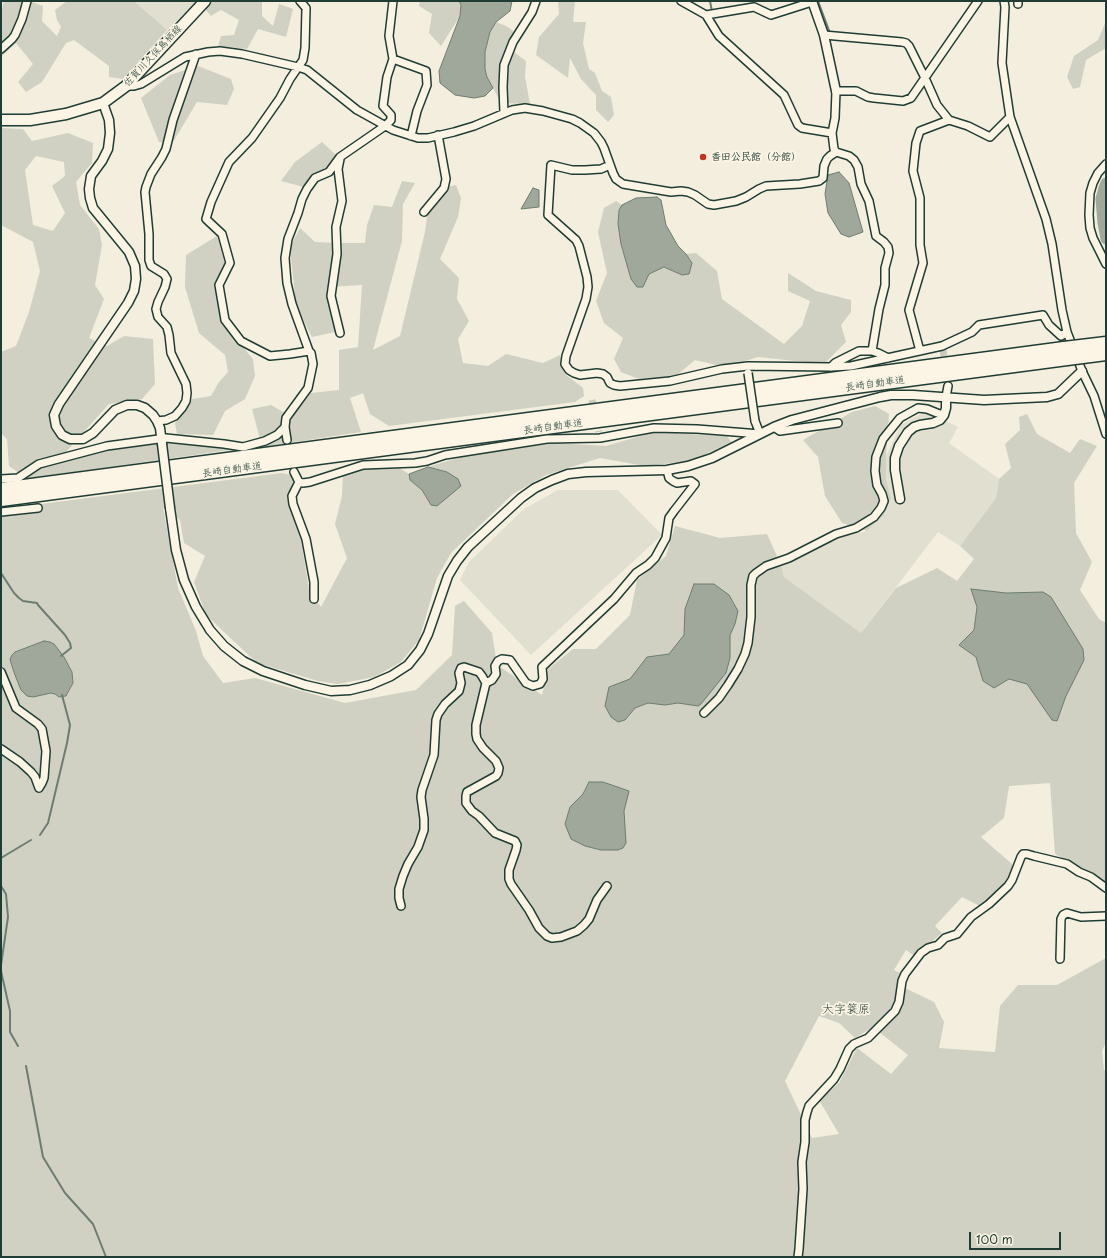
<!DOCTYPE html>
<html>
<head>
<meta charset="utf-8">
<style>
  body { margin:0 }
  #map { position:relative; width:1107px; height:1258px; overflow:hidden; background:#f3eede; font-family:"Playpen Sans",sans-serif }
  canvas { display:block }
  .frame { position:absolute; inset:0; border:2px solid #1f3d34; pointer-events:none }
  .scale { position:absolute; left:969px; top:1232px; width:92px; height:18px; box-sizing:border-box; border:2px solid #1f3d34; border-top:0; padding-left:5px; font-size:12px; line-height:14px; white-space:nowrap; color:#1f3d34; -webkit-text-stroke:3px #fcf5e5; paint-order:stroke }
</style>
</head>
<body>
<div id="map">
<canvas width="1107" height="1258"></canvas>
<div class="frame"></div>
<div class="scale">100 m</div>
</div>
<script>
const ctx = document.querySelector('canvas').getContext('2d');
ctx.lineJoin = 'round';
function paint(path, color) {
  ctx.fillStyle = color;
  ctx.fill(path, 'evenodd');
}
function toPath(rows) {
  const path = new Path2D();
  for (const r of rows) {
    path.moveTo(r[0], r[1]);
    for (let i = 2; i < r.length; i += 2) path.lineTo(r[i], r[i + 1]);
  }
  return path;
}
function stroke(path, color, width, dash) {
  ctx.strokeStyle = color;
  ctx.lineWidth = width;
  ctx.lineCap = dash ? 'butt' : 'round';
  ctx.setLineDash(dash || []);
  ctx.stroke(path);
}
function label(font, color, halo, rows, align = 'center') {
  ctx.font = font + ' "Playpen Sans","Klee One",sans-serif';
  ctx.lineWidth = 3.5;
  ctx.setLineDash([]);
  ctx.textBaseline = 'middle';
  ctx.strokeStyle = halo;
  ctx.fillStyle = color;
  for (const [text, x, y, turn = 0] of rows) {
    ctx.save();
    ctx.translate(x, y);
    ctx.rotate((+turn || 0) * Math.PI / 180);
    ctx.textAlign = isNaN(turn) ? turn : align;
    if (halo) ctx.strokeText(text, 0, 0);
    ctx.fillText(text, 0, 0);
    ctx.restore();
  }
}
const built = toPath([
  [134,1,198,1,167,30],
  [926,411,958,427,949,443,999,479,996,498,960,546,938,532,861,633,784,577,781,565,840,537,867,531,884,515,891,498,886,479,886,456,901,425],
  [558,490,618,490,662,535,531,655,460,580,469,562,524,509]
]);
const green = toPath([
  [4,1,29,1,43,6,42,21,57,36,61,27,57,20,55,10,67,1,134,1,167,30,123,79,109,77,109,66,74,40,66,43,42,82,26,92,18,82,33,64,16,43,1,57,1,13],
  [213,1,262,1,262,16,273,26,279,4,293,9,286,37,258,29,247,49,218,46,221,36,234,35,239,20,221,10,211,16,205,9],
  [420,1,459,1,461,5,460,16,441,46,429,33,432,14,419,6],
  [558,1,579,1,575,2,573,22,586,22,583,43,589,69,595,73,602,91,611,97,614,115,608,122,596,110,596,95,581,79,570,58,568,78,536,55,539,37,559,14],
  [1106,21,1106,48,1086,60,1080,87,1073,89,1067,77,1074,56,1098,40],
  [496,22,508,27,520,37,514,52,526,61,525,77,530,104,501,103,487,77,485,69,485,52,490,32],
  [198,66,231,79,234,89,227,105,197,102,173,142,159,142,141,98,170,75],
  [1,128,23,129,32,141,68,133,93,143,92,163,76,182,80,205,99,229,102,245,95,285,104,299,89,338,107,346,124,336,153,339,155,384,142,399,109,404,65,453,37,459,19,473,9,466,7,439,1,433,1,352,16,346,29,312,40,271,33,242,1,225],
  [36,156,64,162,65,176,52,186,65,213,53,231,33,225,25,170],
  [322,142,336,155,326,170,311,177,304,187,281,181,295,162],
  [402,181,415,183,403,204,402,241,373,350,400,336,425,232,428,210,447,187,456,185,461,198,458,217,440,259,459,278,457,299,469,321,458,339,463,363,488,366,506,354,543,363,560,355,565,374,583,388,584,396,575,402,389,426,370,414,363,393,350,398,361,432,262,447,252,409,271,405,292,417,311,393,339,390,339,350,358,347,362,285,328,287,335,332,312,337,296,306,290,247,300,228,315,242,338,243,365,243,367,225,374,205,392,207],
  [616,201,622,205,619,210,618,224,621,244,628,267,643,287,649,274,664,267,682,275,692,263,686,254,696,253,717,271,722,299,784,344,802,326,810,301,788,291,788,273,816,291,851,300,851,312,841,325,846,342,824,364,758,357,725,367,695,360,676,376,639,379,621,372,614,359,623,338,604,323,596,301,607,273,598,232,604,208],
  [217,236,225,264,215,285,221,321,253,359,255,376,245,399,225,411,213,435,177,434,175,423,192,399,211,396,219,382,228,372,225,355,199,333,185,287,186,255],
  [875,406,889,414,886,456,886,479,891,498,884,515,867,531,842,523,825,496,818,457,803,440,852,412],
  [1027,414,1037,434,1070,453,1080,439,1097,446,1074,483,1076,533,1092,562,1080,590,1099,619,1106,623,1106,882,1055,854,1050,783,1009,786,1004,818,981,837,1012,864,1015,882,986,909,962,897,935,926,942,933,915,956,906,950,894,970,906,976,905,988,934,1002,944,1022,939,1048,995,1052,1000,1006,1018,985,1057,985,1106,958,1106,1042,1102,1051,1104,1070,1106,1071,1106,1257,1,1257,1,515,41,504,282,473,295,476,288,498,301,540,309,589,321,607,347,558,335,524,342,496,343,475,365,469,399,468,409,474,410,480,422,490,431,505,447,472,428,467,464,456,556,443,606,446,654,432,727,436,731,442,691,461,645,466,600,458,546,475,513,494,451,553,437,578,419,640,401,662,374,677,338,684,318,681,257,663,206,615,194,582,205,556,184,543,180,520,163,507,178,588,196,631,203,656,223,683,255,678,345,703,416,690,452,655,455,606,464,601,492,633,497,665,542,695,548,669,573,649,596,649,630,615,637,580,666,556,675,526,720,538,767,534,781,565,784,577,861,633,896,588,937,568,957,581,974,559,960,546,996,498,999,479,1011,468,1005,444,1020,430,1019,417],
  [63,655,72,672,73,679,73,683,68,694,66,696,59,697,55,694,51,693,31,697],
  [819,1016,839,1023,855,1038,873,1027,908,1055,891,1074,857,1048,839,1083,819,1100,839,1134,812,1138,785,1081],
  [190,441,230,450,24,479,45,465,111,449]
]);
const water = toPath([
  [459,1,512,1,510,11,496,22,490,32,485,52,485,69,487,77,493,88,485,96,474,98,455,95,440,83,439,71,460,16,461,5,459,1],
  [839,172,849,183,863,232,849,237,841,234,828,213,825,194,828,175,839,172],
  [533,188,539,190,539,207,521,209,533,188],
  [657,197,661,200,666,225,678,246,686,254,692,263,689,274,682,275,664,267,649,274,643,287,637,287,631,279,621,244,618,224,619,210,622,205,636,198,657,197],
  [428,467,447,472,458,479,461,486,437,506,431,505,422,490,410,480,409,474,428,467],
  [694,584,714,584,729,595,738,611,735,624,730,635,730,658,726,673,701,704,698,706,678,703,665,705,648,703,635,708,625,720,618,722,611,717,605,706,609,687,630,679,647,657,669,654,684,635,685,609,694,584],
  [971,589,1006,593,1043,592,1051,597,1083,649,1084,660,1066,696,1057,721,1052,720,1027,684,1009,679,994,688,983,681,976,657,959,645,974,630,977,607,971,589],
  [44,641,50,642,54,644,64,657,72,672,73,683,66,696,59,697,55,694,51,693,33,697,27,696,21,690,15,675,11,663,10,659,12,655,15,652,44,641],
  [589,782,603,782,629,791,624,811,626,843,623,848,618,850,601,850,585,846,571,839,565,824,570,807,583,794,589,782]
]);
const stream = toPath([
  [710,1,712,12],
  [818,1,830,33],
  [888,44,901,46],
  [1,573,14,593,19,598,23,601,37,603,38,605,65,635,70,643,71,648,61,656],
  [40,835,48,823,67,743,70,725,62,695],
  [1,858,31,840],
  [1,886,6,894,8,917,1,965],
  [1,971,10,1011,10,1032,18,1046],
  [26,1066,43,1157,65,1193,93,1224,106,1257]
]);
const river = toPath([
  [1106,183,1104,188,1101,199,1103,223,1106,239]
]);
const minorTunnel = toPath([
  [943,349,948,386],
  [592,400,599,432]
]);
const minor = toPath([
  [300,1,306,8,305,48,303,60,290,79,280,98,252,138,229,162,211,202,206,219,222,234,230,263,219,285,225,320,241,341,270,356,290,354,309,351],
  [681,1,706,15,754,7,771,15,812,2],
  [1004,1,1005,7,1002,63,1010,117,1046,219,1052,244,1062,310,1067,332,1082,371,1094,396,1106,434],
  [1018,4,1018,1],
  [706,15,719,36,784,95,798,125,802,128,832,133],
  [824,35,902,42,906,43,909,46,925,78,937,105,949,120,968,126,990,137,1010,117],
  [1,49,12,39,15,35,22,19,27,1],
  [393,59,426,71,427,85,417,111,411,136],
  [126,86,134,86,141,84,185,57,208,52,220,51,242,54,298,67,307,70,357,110,393,130,418,138,428,138,454,132,474,126,512,110,525,108,543,111,572,119,580,123,594,133,601,142,604,148,613,173,616,179,623,184,671,192,681,191,688,192,695,195,708,204,714,205,736,201,746,197,759,189,766,186,800,184,819,181,823,178,824,166,827,159,830,156,836,152,849,156,854,160,858,167,861,184,869,201,876,236,884,242,888,247,889,253,885,268,885,285,879,309,872,351],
  [504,113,503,87,504,65,513,42,532,12,536,1],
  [836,152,834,149,832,133,835,118,836,91,856,91,868,97,874,98,903,101,911,98,978,1],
  [340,159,338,169,342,201,336,227,337,254,331,296,340,333],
  [1106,164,1098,173,1093,183,1090,193,1089,215,1090,228,1093,238,1106,264],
  [610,165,601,169,585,170,572,170,551,165,548,215,576,240,579,246,587,277,588,287,586,299,566,356,565,364,569,370,574,373,580,375,597,373,603,374,607,377,610,383,614,385,620,386,670,381,722,369,748,366,831,367,851,366,942,346,972,332,979,325,1043,315,1049,325,1061,336,1067,332],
  [424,212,444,188,446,179,438,135],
  [920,351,909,310,923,263,920,245,920,198,913,171,916,143,920,131,949,120],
  [831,367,835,363,859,351,872,351,878,353,888,358],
  [946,397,948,386],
  [157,421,166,420,175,416,182,408,186,401,187,393,186,384,171,353,169,335,167,327,158,317,156,309,158,302,165,287,167,279,164,274,151,266,149,260,149,234,145,192,146,187,151,174,162,157,166,149,173,120,196,54],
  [774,427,780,431,838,423],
  [287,440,285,427,286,418,308,388,313,364,311,353,309,351,292,304,287,283,285,258,288,239,298,213,302,199,307,189,315,178,329,172,340,157,385,126,391,120,391,115,383,106,387,77,393,59,389,36,393,1],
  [294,472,299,482],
  [1,479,18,478,39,464,107,446,166,438,224,444,243,447,265,441,277,435,285,427],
  [299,482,303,483,310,482,363,465,415,463,427,461,445,455,547,439,600,438,654,428,697,429,760,434,755,421],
  [299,482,292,496,293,504,306,539,314,582,314,599],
  [1,512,38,508],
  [1,672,16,708,38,724,42,729,46,751,44,778,42,783,39,788,35,777,31,772,20,762,1,749],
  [486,683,492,680,496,674,495,666,498,661,502,659,510,660,526,683,533,686,540,684,543,679,542,667,614,599,636,573,648,565,655,558,666,538,669,518,674,511,695,484,691,481,677,483,673,481,669,478,667,470],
  [704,713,719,698,728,685,738,669,745,654,748,643,751,617,751,585,753,576,756,573,766,566,789,558,836,534,856,528,874,517,881,508,884,501,882,494,877,485,875,471,876,457,883,439,900,418,918,408,927,409,937,413,944,415],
  [401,906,399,898,399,889,403,876,408,864,418,847,424,830,424,819,421,797,422,790,434,755,436,720,438,714,445,704,459,691,461,683,459,673,461,668,464,667,479,672,482,676,486,683,476,725,476,734,477,739,483,748,496,761,499,768,498,773,496,776,467,792,466,796,466,803,472,811,479,816,495,833,515,841,517,845,516,850,509,870,509,879,511,884,529,910,539,928,547,936,552,938,561,937,577,931,584,925,589,919,597,900,607,886],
  [1060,959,1061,919,1063,915,1067,913,1081,917,1106,916],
  [798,1257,799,1249,803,1189,802,1162,805,1142,805,1120,807,1112,809,1106,834,1079,840,1069,849,1049,854,1044,868,1038,895,1011,899,1002,902,981,905,974,921,953,928,948,938,945,945,938,957,934,971,917,989,904,1008,886,1012,880,1021,857,1023,854,1027,854,1034,856,1067,864,1079,872,1091,877,1106,888]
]);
const tertiary = toPath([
  [812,1,824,35,836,91],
  [103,103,109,120,110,133,108,149,102,161,91,176,89,189,90,198,93,208,129,252,135,266,136,279,134,291,128,303,59,404,54,415,56,426,62,435,70,439,83,439,93,433,115,410,127,405,137,405,145,408,153,415,157,421,160,428,162,444],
  [900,499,895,470,895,458,899,446,908,432,914,427,920,425,933,423,940,420,944,415,946,408,946,397],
  [170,508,176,550,184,580,196,607,210,630,224,646,243,661,263,671,305,685,331,691,350,690,370,685,391,676,408,665,420,650,428,634,448,576,457,561,468,547,521,498,535,488,552,480,568,474,586,472,667,470,688,466,712,458,774,427,792,420,880,397,891,395,913,395,984,400,1047,397,1058,394,1082,371]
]);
const primary = toPath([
  [1,120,30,120,66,114,103,103,126,86,205,1]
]);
const motorway = toPath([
  [1,489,1064,348],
  [1,500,1067,359]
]);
const minorBridge = toPath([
  [748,373,755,421]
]);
const tertiaryBridge = toPath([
  [162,444,170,508]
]);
const motorwayBridge = toPath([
  [1064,348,1106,343],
  [1067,359,1106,354]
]);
const markers = [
  [703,157,4,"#c8321e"]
];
const streetNames = [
  ["佐賀川久保鳥栖線",153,56,-47],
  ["長崎自動車道",875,384,-8],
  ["長崎自動車道",553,427,-8],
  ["長崎自動車道",232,470,-8]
];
const poiNames = [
  ["香田公民館（分館）",711,157]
];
const quarterNames = [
  ["大字簑原",846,1010]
];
paint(built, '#e1dfd0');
paint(green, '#d0d1c2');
paint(water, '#a0a89b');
stroke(water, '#6c7d72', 1);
stroke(stream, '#6c7d72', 2);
stroke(river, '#a0a89b', 11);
stroke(minorTunnel, '#c9cbbc', 7, [7, 3.5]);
stroke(minor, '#1f3d34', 10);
stroke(tertiary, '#1f3d34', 11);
stroke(primary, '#1f3d34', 13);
stroke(motorway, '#1f3d34', 15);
stroke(minor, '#fcf5e5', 7);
stroke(tertiary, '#fcf5e5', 8);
stroke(primary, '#fcf5e5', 10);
stroke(motorway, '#fcf5e5', 12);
stroke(minorBridge, '#1f3d34', 10, []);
stroke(tertiaryBridge, '#1f3d34', 11, []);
stroke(motorwayBridge, '#1f3d34', 15, []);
stroke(minorBridge, '#fcf5e5', 7);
stroke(tertiaryBridge, '#fcf5e5', 8);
stroke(motorwayBridge, '#fcf5e5', 12);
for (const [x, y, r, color] of markers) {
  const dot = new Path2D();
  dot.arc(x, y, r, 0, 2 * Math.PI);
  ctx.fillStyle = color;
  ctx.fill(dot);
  stroke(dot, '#fcf5e5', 1.5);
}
label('10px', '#1f3d34', '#fcf5e5', streetNames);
label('bold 10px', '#1f3d34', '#fcf5e5', poiNames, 'left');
label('12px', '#1f3d34', '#fcf5e5', quarterNames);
</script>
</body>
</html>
